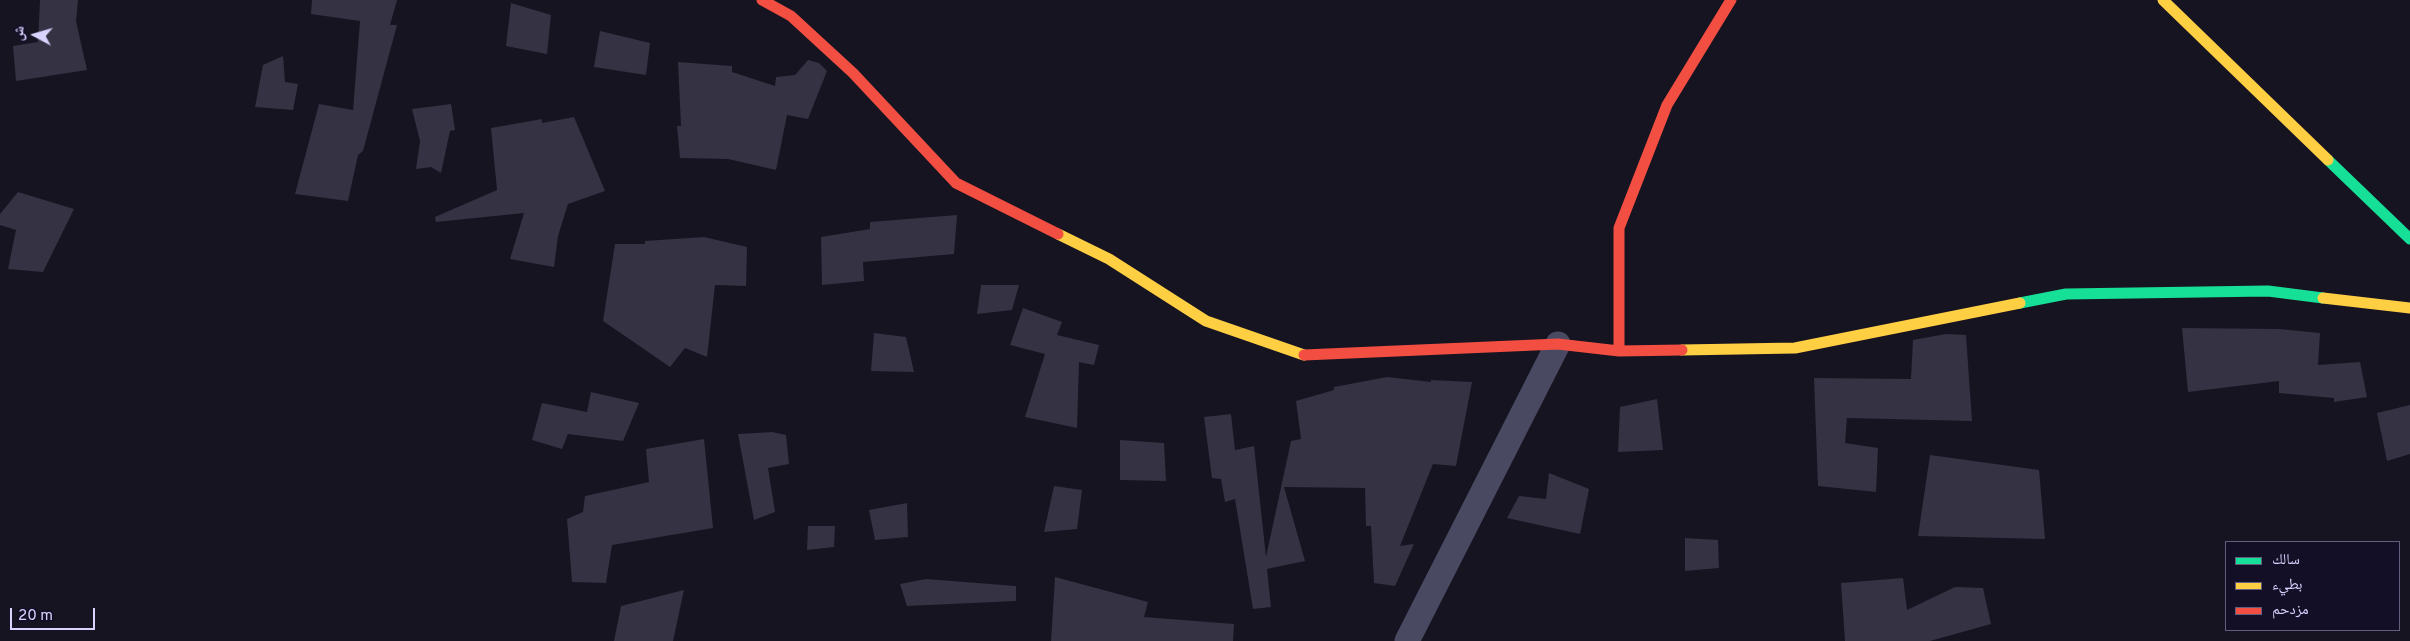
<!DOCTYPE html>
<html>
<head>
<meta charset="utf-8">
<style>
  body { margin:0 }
  #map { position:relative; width:2410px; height:641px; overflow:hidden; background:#161421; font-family:Overpass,"Noto Naskh Arabic",sans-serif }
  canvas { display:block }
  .legend { position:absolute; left:2225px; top:541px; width:175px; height:90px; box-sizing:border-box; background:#130f26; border:1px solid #625e7d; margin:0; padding:6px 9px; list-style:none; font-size:15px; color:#d9d4ff }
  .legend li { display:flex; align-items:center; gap:10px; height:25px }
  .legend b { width:25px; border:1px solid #625e7d }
  .north { position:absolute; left:10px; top:10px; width:50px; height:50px; -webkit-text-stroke:4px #130f26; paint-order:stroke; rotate:276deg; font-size:14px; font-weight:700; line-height:20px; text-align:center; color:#d9d4ff }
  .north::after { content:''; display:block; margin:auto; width:18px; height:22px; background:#d9d4ff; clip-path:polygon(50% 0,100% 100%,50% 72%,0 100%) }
  .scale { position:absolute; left:10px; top:608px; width:85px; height:22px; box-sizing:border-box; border:2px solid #d9d4ff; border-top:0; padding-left:6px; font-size:15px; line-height:18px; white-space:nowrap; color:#d9d4ff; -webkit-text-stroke:4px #130f26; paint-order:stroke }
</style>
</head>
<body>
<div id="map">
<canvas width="2410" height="641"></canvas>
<ul class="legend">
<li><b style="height:6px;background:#16e098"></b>سالك</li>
<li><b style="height:6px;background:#ffcf43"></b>بطيء</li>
<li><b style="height:6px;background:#f24e42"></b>مزدحم</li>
</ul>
<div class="north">ش</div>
<div class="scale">20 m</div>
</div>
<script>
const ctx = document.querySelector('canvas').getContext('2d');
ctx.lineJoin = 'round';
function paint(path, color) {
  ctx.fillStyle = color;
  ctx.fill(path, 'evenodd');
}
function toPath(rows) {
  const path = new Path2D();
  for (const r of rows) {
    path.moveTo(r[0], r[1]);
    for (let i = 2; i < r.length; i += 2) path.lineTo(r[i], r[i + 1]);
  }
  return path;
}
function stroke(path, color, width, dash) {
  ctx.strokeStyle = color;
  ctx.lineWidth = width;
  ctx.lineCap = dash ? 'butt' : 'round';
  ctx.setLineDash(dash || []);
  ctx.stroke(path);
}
const building = toPath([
  [40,0,78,0,76,21,87,70,16,81,13,46,38,42],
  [312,0,397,0,390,25,397,25,363,151,358,155,348,201,295,194,319,104,353,110,360,21,311,14],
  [511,3,551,15,547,54,506,46],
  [600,31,650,43,646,75,594,67],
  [283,56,285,82,298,84,293,110,255,107,263,65],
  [808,60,819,63,827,71,808,119,787,115,776,170,728,159,680,158,677,126,681,126,678,62,732,66,732,72,775,86,776,77,795,75],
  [451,104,455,130,450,131,441,173,431,167,416,169,420,141,412,109],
  [574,117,605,191,568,204,558,236,554,267,510,259,524,213,436,222,435,217,497,190,491,128,542,119,542,123],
  [18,192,74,209,43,272,8,269,16,230,0,225,0,214],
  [957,215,954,254,863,262,864,281,822,285,821,237,870,229,870,222],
  [704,237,747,247,746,286,715,285,707,357,685,348,670,367,603,321,615,244,645,244,645,241],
  [981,285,1019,285,1012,310,977,314],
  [1023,308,1062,322,1057,335,1099,345,1094,365,1079,362,1077,428,1025,417,1045,354,1010,345],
  [2182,328,2279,329,2320,333,2318,365,2360,362,2367,397,2334,402,2334,398,2279,393,2279,381,2188,392],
  [874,333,906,337,914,372,871,371],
  [1946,334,1966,335,1972,421,1847,418,1845,443,1878,448,1876,492,1818,486,1814,378,1911,379,1913,340],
  [1387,377,1431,382,1431,380,1472,382,1456,466,1433,464,1400,546,1414,544,1395,586,1374,583,1371,526,1366,526,1365,488,1284,487,1305,561,1267,569,1271,607,1253,609,1235,499,1225,502,1221,479,1212,478,1204,417,1231,414,1235,450,1254,446,1266,557,1291,441,1301,439,1296,401,1334,390,1334,387],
  [591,392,639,403,623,441,568,434,562,449,532,440,542,403,587,412],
  [1657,399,1663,450,1618,452,1620,407],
  [2410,405,2410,454,2387,461,2377,413],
  [772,432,786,435,789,464,768,468,775,512,754,520,738,434],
  [704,439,713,528,612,545,606,583,572,582,567,519,583,512,585,496,649,482,646,449],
  [1120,440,1164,443,1166,481,1120,480],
  [1930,455,2039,470,2045,539,1918,536],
  [1549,473,1589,489,1580,534,1507,518,1519,496,1546,499],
  [1054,486,1082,490,1077,529,1044,532],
  [907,503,908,537,875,540,869,510],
  [808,526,835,526,834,547,807,550],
  [1685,538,1718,540,1719,568,1685,571],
  [1055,577,1148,602,1144,617,1234,624,1233,641,1051,641],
  [1903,578,1907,610,1955,587,1983,588,1991,624,1930,641,1845,641,1841,583],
  [926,579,1016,586,1016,601,907,606,900,584],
  [684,590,673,641,614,641,621,606]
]);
const street = toPath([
  [1407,641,1558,344]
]);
const fast = toPath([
  [2328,160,2410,239],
  [2020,303,2066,294,2268,291,2323,298]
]);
const slow = toPath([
  [2163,0,2328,160],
  [1058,234,1109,259,1206,321,1304,355],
  [2323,298,2410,308],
  [1682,350,1795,348,2020,303]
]);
const jam = toPath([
  [762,0,791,16,853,73,956,183,1058,234],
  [1619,351,1619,228,1667,105,1731,0],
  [1304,355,1558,344,1619,351,1682,350]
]);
paint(building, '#343243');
stroke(street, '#4a4962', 25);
stroke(fast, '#16e098', 11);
stroke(slow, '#ffcf43', 11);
stroke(jam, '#f24e42', 11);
</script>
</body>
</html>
